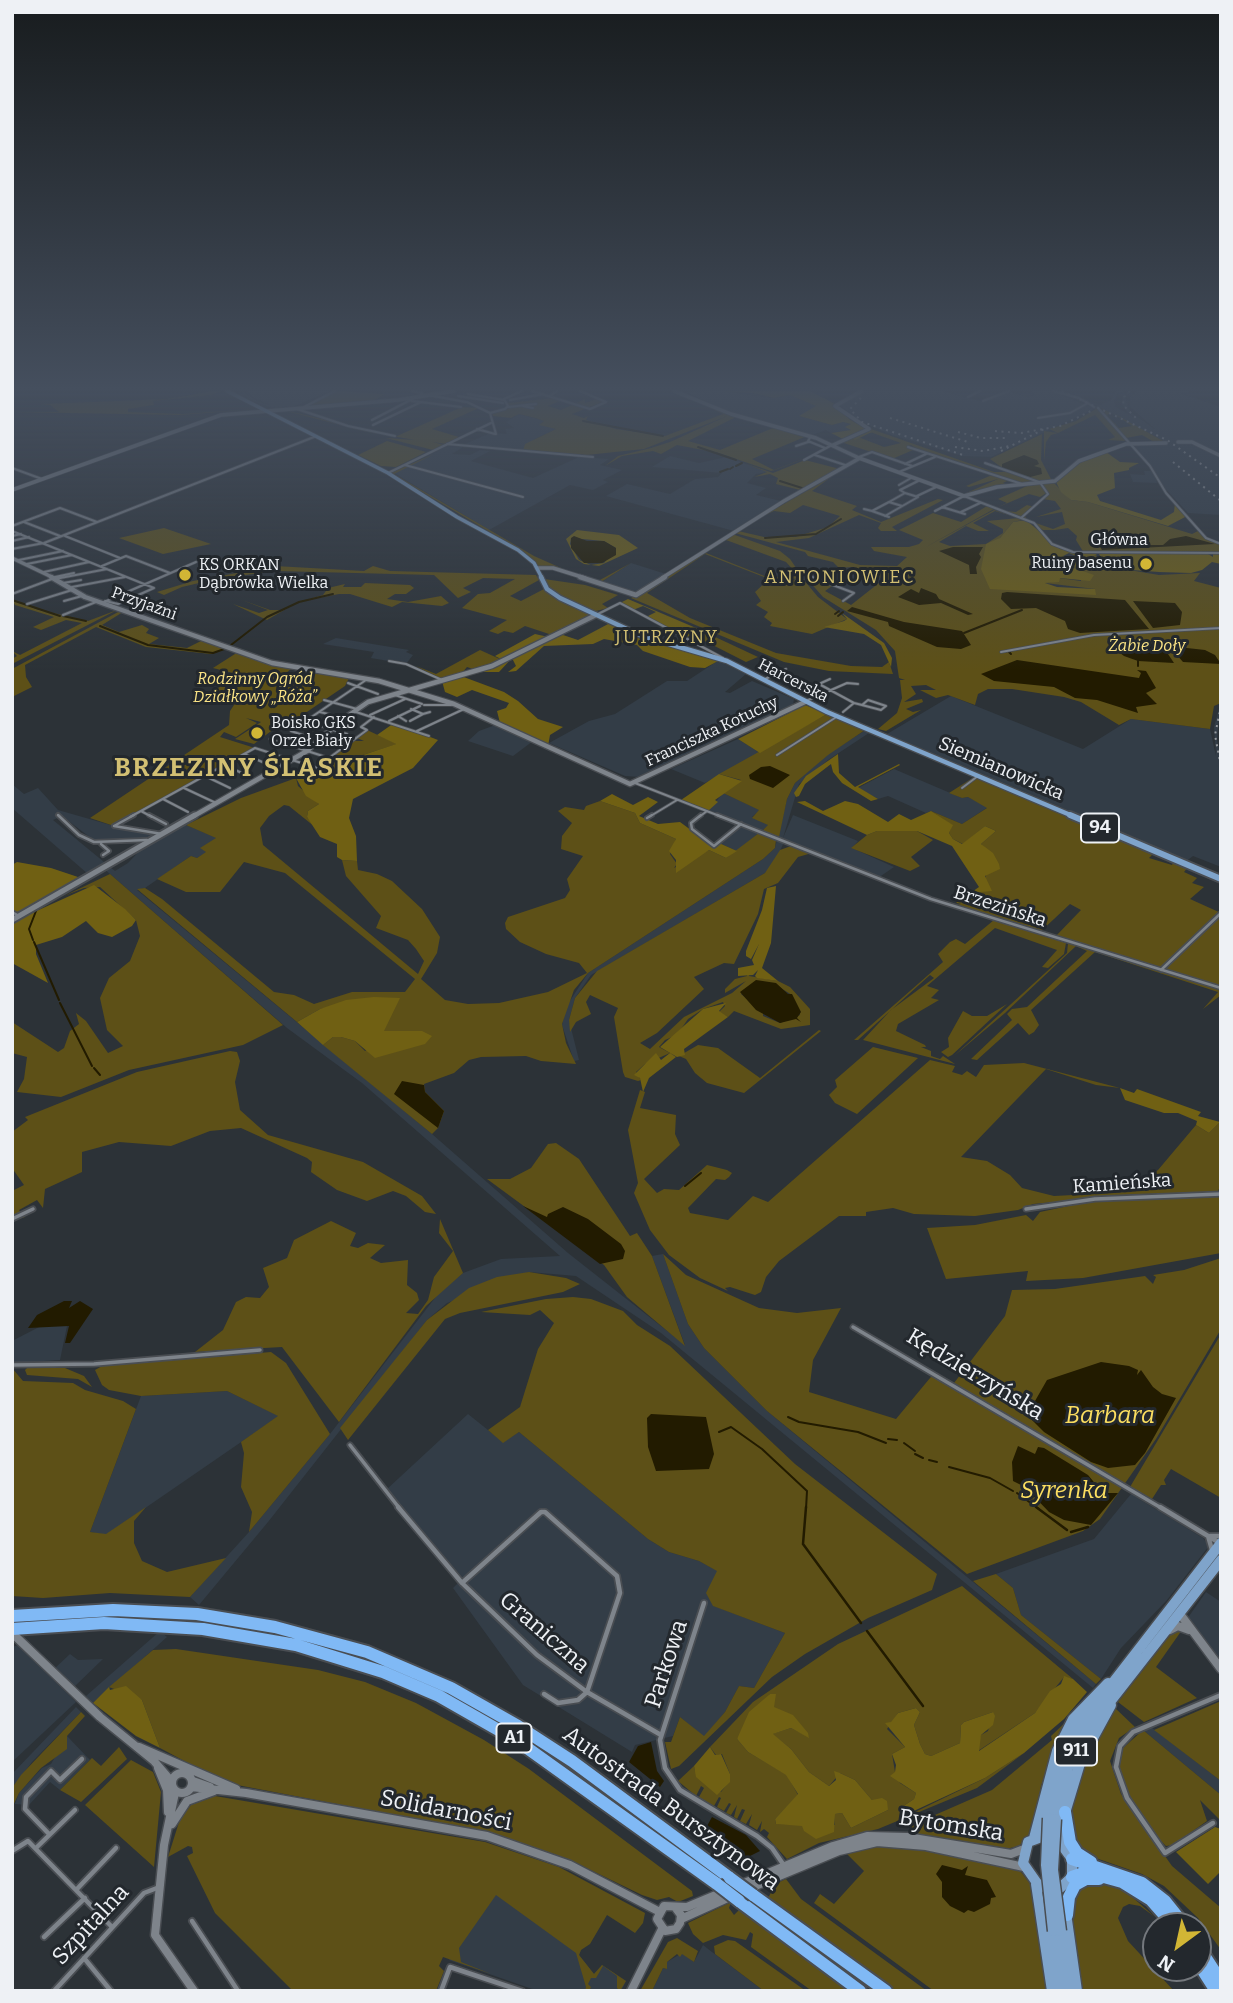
<!DOCTYPE html>
<html>
<head>
<meta charset="utf-8">
<style>
  body { margin:0 }
  #map { position:relative; width:1233px; height:2003px; overflow:hidden; background:#2c3237; font-family:Bitter,serif }
  canvas { display:block }
  .frame { position:absolute; inset:0; border:14px solid #eef1f5; pointer-events:none }
  .north { position:absolute; left:1142px; top:1912px; width:70px; height:70px; box-sizing:border-box; background:#23282d; border:2px solid #74787d; border-radius:50%; rotate:213deg; font-size:19px; font-weight:700; line-height:28px; text-align:center; color:#eef1f5 }
  .north::after { content:''; display:block; margin:auto; width:24px; height:32px; background:#d2b635; clip-path:polygon(50% 0,100% 100%,50% 72%,0 100%) }
</style>
</head>
<body>
<div id="map">
<canvas width="1233" height="2003"></canvas>
<div class="frame"></div>
<div class="north">N</div>
</div>
<script>
const ctx = document.querySelector('canvas').getContext('2d');
ctx.lineJoin = 'round';
function paint(path, color) {
  ctx.fillStyle = color;
  ctx.fill(path, 'evenodd');
}
function toPath(rows) {
  const path = new Path2D();
  for (const r of rows) {
    if (r.length === 3) {
      path.moveTo(r[0] + r[2], r[1]);
      path.arc(r[0], r[1], r[2], 0, 2 * Math.PI);
      continue;
    }
    path.moveTo(r[0], r[1]);
    for (let i = 2; i < r.length; i += 2) path.lineTo(r[i], r[i + 1]);
  }
  return path;
}
function stroke(path, color, width, dash) {
  ctx.strokeStyle = color;
  ctx.lineWidth = width;
  ctx.lineCap = dash ? 'butt' : 'round';
  ctx.setLineDash(dash || []);
  ctx.stroke(path);
}
function label(font, color, halo, rows, align = 'center') {
  ctx.font = font + ' Bitter,serif';
  ctx.lineWidth = 6;
  ctx.setLineDash([]);
  ctx.textBaseline = 'middle';
  ctx.strokeStyle = halo;
  ctx.fillStyle = color;
  for (const [text, x, y, turn = 0] of rows) {
    ctx.save();
    ctx.translate(x, y);
    ctx.rotate((+turn || 0) * Math.PI / 180);
    ctx.textAlign = isNaN(turn) ? turn : align;
    if (halo) ctx.strokeText(text, 0, 0);
    ctx.fillText(text, 0, 0);
    ctx.restore();
  }
}
const built = toPath([
  [242,391,259,402,270,405,252,397,247,391,330,391,295,406,271,408,250,400],
  [720,391,774,398,790,395,817,406,800,416,832,425,843,422,852,425,853,430,831,433,826,430,812,435,728,412,686,392],
  [864,391,942,391,984,402,1009,392,1029,397,1035,394,1031,392,1035,391,1051,391,1094,408,1097,406,1061,391,1100,405,1111,400,1116,391,1124,391,1118,393,1114,402,1116,407,1139,420,1128,413,1122,404,1123,397,1129,391,1132,391,1125,397,1130,412,1155,429,1130,407,1130,397,1138,391,1188,391,1190,392,1180,393,1221,407,1221,515,1188,513,1160,483,1154,471,1157,483,1133,482,1130,474,1145,475,1144,471,1153,471,1133,444,1167,443,1099,407,991,457,962,456,892,435,862,422,839,405],
  [519,414,545,421,540,424,557,429,535,439,522,452,474,448,465,444,490,433,507,434,505,429,514,428,506,422],
  [447,446,463,447,452,454,470,455,480,450,490,451,471,461,533,478,579,457,609,459,600,465,622,470,603,480,608,482,593,490,570,485,489,530,394,473],
  [670,456,699,463,726,457,769,472,756,474,747,483,766,488,756,495,781,501,734,531,606,496,627,484,670,494,695,479,718,477,722,473,652,467],
  [631,563,666,574,635,593,600,583],
  [336,638,409,650,406,652,413,655,406,664,371,658,374,652,323,644],
  [719,660,746,674,725,692,730,693,752,681,794,699,793,705,783,710,778,709,778,712,640,777,625,776,549,743,589,721,615,714,667,681,687,681],
  [951,696,1083,749,1131,719,1210,729,1216,756,1214,727,1220,705,1217,740,1221,760,1221,867,1193,856,1185,862,887,734],
  [498,724,533,741,513,756,468,741,479,731],
  [864,731,869,733,828,760,799,784,783,838,793,815,858,841,852,848,894,867,878,878,785,840,772,868,765,873,591,975,575,998,569,1020,579,1060,574,1061,562,1025,566,1007,588,973,763,859,775,848,787,799,795,783,828,754],
  [738,739,760,753,705,783,671,769],
  [894,769,962,798,968,797,988,807,962,824,931,811,926,813,888,796,878,799,858,788],
  [12,784,24,794,38,788,58,810,114,826,162,834,184,824,217,838,201,848,207,852,197,858,191,856,145,888,137,890,432,1134,568,1253,685,1345,652,1256,663,1254,688,1324,704,1348,767,1411,1096,1684,1093,1688,661,1333,576,1276,529,1272,447,1303,427,1320,268,1522,199,1605,190,1597,249,1532,330,1434,438,1294,463,1273,501,1259,560,1256,362,1083,287,1028,102,867,88,874,12,808],
  [62,816,96,842,149,841,128,863,115,871,53,820],
  [723,793,760,810,752,817,769,825,737,851,719,843,740,826,708,811],
  [43,1325,67,1326,60,1360,12,1363,12,1341],
  [227,1391,279,1416,106,1535,90,1532,141,1396],
  [468,1414,503,1442,519,1432,648,1539,669,1552,699,1561,718,1571,714,1606,785,1633,754,1688,739,1686,725,1712,704,1737,680,1717,673,1736,635,1745,632,1752,523,1685,453,1588,463,1578,386,1490],
  [1131,1494,1203,1538,1209,1546,1167,1600,1121,1648,1101,1679,1021,1615,1013,1588,996,1574,1094,1539],
  [1206,1592,1221,1602,1221,1664,1187,1619],
  [160,1631,167,1637,137,1664,93,1703,86,1696],
  [18,1645,76,1702,12,1762,12,1647],
  [70,1654,78,1660,103,1659,74,1687,54,1669],
  [76,1707,81,1712,32,1762,12,1788,12,1774],
  [1151,1727,1221,1781,1221,1795,1143,1730],
  [67,1736,90,1760,60,1790,50,1782,29,1805,15,1804,19,1793,42,1768,51,1764],
  [493,1889,581,1950,579,1955,594,1974,602,1965,626,1981,621,1991,538,1991,449,1960],
  [703,1945,712,1952,764,1991,652,1991,663,1968,667,1969,667,1962,682,1953,694,1962]
]);
const green = toPath([
  [213,391,221,391,212,395,153,401,154,405,128,409,128,412,183,414,258,409,179,415,12,412,59,412,50,405,40,404,167,399],
  [336,391,385,394,371,402,407,399,343,404,305,406],
  [682,395,736,417,688,441,720,450,773,428,807,436,752,459,774,470,819,453,775,470,771,471,719,453,677,445,661,454,653,451,622,456,605,466,618,456,651,448,670,442,727,416,644,449,586,455,523,451,525,444,556,429,539,425,544,421,535,418,519,414,511,418,493,416,492,414,508,409,508,403,554,398,562,400,548,406,561,410,585,399,585,403,599,398,605,401,572,414,584,418,588,416,586,420,616,429,665,436,723,414],
  [462,407,479,408,432,429,459,437,446,444,433,442,444,445,433,450,386,438,415,440,363,431,279,409,397,436],
  [1098,407,1099,407,1111,413,1107,415,1119,428,1132,426,1113,413,1165,442,1154,442,1142,435,1126,438,1126,441,1108,440,1115,437,1095,415,1058,433,1051,435,1046,442,1044,461,1044,431,1058,433,1049,429,1076,421,1097,408,1104,414,1102,408],
  [871,429,994,472,1008,472,990,459,1042,434,1041,460,1052,481,1071,500,1088,502,1192,534,1198,531,1206,539,1221,545,1221,553,1084,553,1076,540,1077,536,1068,528,1055,530,1043,530,1030,521,1053,529,1065,524,1062,512,1036,517,1061,509,1055,501,1043,499,1048,492,1040,497,1029,494,996,508,1007,503,998,499,1027,486,1007,481,1003,483,1008,485,962,495,998,479,969,487,966,486,992,475,922,452,911,445,907,447,913,450,892,459,841,442,858,437,884,447,901,443,867,431],
  [387,441,426,452,396,467,381,466,358,455],
  [434,454,394,474,534,556,570,572,598,581,631,563,598,584,554,567,539,567,522,551,390,473],
  [805,460,840,469,800,490,776,484,778,478,770,474,754,477,767,472,744,463,773,473],
  [831,477,812,491,857,506,852,510,881,522,938,499,943,500,892,527,897,531,881,531,878,528,881,523,859,515,809,538,776,542,860,565,897,566,907,557,874,551,871,547,909,547,919,544,923,540,899,530,933,513,961,522,987,506,994,509,924,548,994,510,1022,519,1005,511,1016,512,1027,505,1034,507,1024,515,1027,519,1013,522,1000,538,990,589,1095,589,1045,583,1059,581,1059,578,1081,581,1080,570,1060,562,1081,564,1078,563,1096,555,1106,570,1117,568,1159,575,1200,573,1194,581,1221,588,1221,703,1214,706,1210,729,1131,719,1119,725,1081,702,1064,697,1012,689,988,689,978,694,975,705,948,695,936,698,920,690,936,690,926,685,911,686,916,694,904,702,922,699,923,702,906,709,913,712,921,710,886,731,878,729,897,713,902,698,900,680,905,680,899,678,895,651,876,630,823,597,802,573,832,586,825,591,851,605,884,579,852,567,839,568,833,562,808,556,805,552,735,533,738,531,764,537,795,537,828,527,840,516,803,505,790,513,774,511,761,517],
  [995,511,1019,518,987,521,1003,529,1003,533,986,544,950,546,939,542,966,526,978,531,989,531,973,523],
  [164,528,211,544,163,554,119,538],
  [732,534,780,551,790,559,803,578,781,580,767,576,789,578,798,575,786,562,726,540,707,552],
  [706,553,777,581,803,579,818,597,847,619,812,634,770,626,772,623,764,617,768,612,756,605,761,601,755,592,769,579,705,554,647,593,690,618,776,653,851,666,882,667,889,662,893,674,829,671,784,662,631,598],
  [275,566,364,571,373,566,390,571,536,575,539,580,510,596,521,601,544,589,591,615,552,635,525,626,513,633,504,631,498,634,489,631,507,620,462,608,478,594,490,593,515,579,483,578,463,588,471,592,458,598,434,575,276,571,216,579,182,587,164,595,157,592,193,581],
  [544,579,585,585,618,595,602,604,608,608,592,612,555,595],
  [365,583,410,585,414,588,406,594,395,594,387,599,408,602,441,596,449,603,442,606,402,602,392,607,350,594,339,594,298,602,267,620,233,604,259,613,268,610,242,600,270,610,282,610,296,603,323,595,328,588,345,584,343,587,361,587],
  [12,599,36,609,88,621,117,610,12,664,12,659,17,656,12,651,20,655,82,623,66,620,41,630,33,627,54,617,15,605],
  [120,611,123,612,102,625,119,632,142,625,149,629,146,633,159,638,149,644,187,648,203,640,228,648,211,654,146,647,96,627,25,665,26,677,32,687,12,697,12,669],
  [696,628,758,657,746,662,693,635,691,631],
  [480,650,502,660,476,670,467,667,461,674,441,679,416,666,436,674],
  [238,652,291,669,285,674,293,676,303,678,311,672,349,678,345,686,298,718,291,716,254,744,235,739,261,722,246,718,257,723,236,737,224,732,220,737,255,748,114,826,90,818,229,725,230,711,234,705,206,697,237,674,213,668],
  [827,714,865,730,828,755,795,783,787,799,779,837,762,831,768,825,752,818,759,810,723,793,741,780,719,774],
  [367,730,397,744,341,762,330,757,353,741,364,741,357,738],
  [974,777,1154,853,1149,858,1172,865,1174,861,1188,867,1184,872,1197,878,1192,883,1204,887,1190,899,1221,913,1221,986,1055,937,1081,910,1070,904,1038,934,1066,943,1064,954,1048,968,1042,967,1057,950,995,928,927,986,939,990,931,998,939,1000,898,1024,896,1031,925,1045,926,1047,921,1047,931,1051,931,1056,940,1059,943,1056,955,1064,863,1040,891,1010,934,978,930,975,858,1040,854,1040,943,962,938,954,950,942,956,939,965,944,994,920,953,906,964,903,981,892,992,856,981,844,996,831,985,826,963,844,953,839,949,833,952,825,931,811,962,824,987,808,968,797,962,798,949,793],
  [296,778,298,786,319,804,308,811,307,817,315,827,289,806,284,805,269,816,260,828,263,845,418,974,424,961,416,949,408,940,376,928,381,916,346,876,342,860,357,861,358,870,377,874,392,881,422,909,440,937,437,953,421,979,445,1000,468,1004,499,1003,548,992,587,973,579,963,546,954,520,942,506,929,505,923,508,917,565,898,570,890,567,879,583,856,561,849,562,836,572,823,558,811,565,807,584,810,586,806,600,801,635,813,640,823,676,839,670,854,677,864,674,868,709,850,726,858,759,833,776,840,775,848,763,859,588,973,574,990,562,1024,566,1043,576,1064,541,1061,526,1056,481,1057,469,1060,454,1073,424,1084,425,1092,444,1111,438,1128,432,1134,323,1045,333,1037,341,1037,355,1041,365,1051,396,1032,384,1031,384,1026,399,998,320,1009,297,1022,137,889,145,888,162,899,274,992,294,995,314,1004,352,992,405,992,415,979,285,873,244,862,220,892,186,892,157,879,191,856,197,858,206,852,200,848,216,838,186,825,241,798],
  [877,831,917,831,933,840,911,857,920,866,910,871,851,848,867,835],
  [791,846,812,853,798,857,778,883,764,889,758,914,734,964,724,963,694,977,704,989,657,1033,640,1043,650,1049,684,1017,732,993,746,981,725,993,725,989,735,979,747,976,748,973,749,976,778,981,790,987,810,1009,810,1025,781,1029,734,1011,728,1017,719,1012,725,1006,723,1002,703,1009,688,1019,677,1035,665,1040,659,1047,670,1053,645,1064,636,1072,641,1080,638,1081,625,1077,623,1072,614,1017,618,1008,590,995,586,1002,591,1014,576,1022,570,1032,569,1020,575,998,597,971,765,873,780,850],
  [756,981,774,984,792,995,800,1015,780,1023,763,1016,763,1012,741,994],
  [110,874,283,1025,243,1045,129,1070,61,1097,17,1092,24,1079,27,1057,12,1053,12,1022,58,1052,64,1048,70,1031,79,1024,76,1013,86,1021,108,1053,123,1046,107,1030,100,998,109,978,130,961,140,936,136,920,100,887,84,888,64,896],
  [1068,943,1221,989,1221,995,1203,1009,1218,992,1095,952,1031,1010,1039,1025,1034,1032,1029,1035,1018,1023,977,1060,971,1059,1012,1020,1007,1014,1012,1009,1027,1007,1087,951,1076,946,1005,1013,954,1056,1067,953],
  [1007,1004,952,1055,948,1057,941,1052,949,1047,948,1038,963,1011,972,1016,987,1016],
  [819,1030,821,1031,744,1093,707,1083,695,1073,686,1059,679,1056,698,1045,718,1048,760,1078],
  [873,1047,918,1058,857,1114,835,1103,829,1095,837,1087,835,1080],
  [230,1051,237,1052,240,1061,235,1082,240,1110,268,1135,363,1162,422,1196,436,1214,425,1212,406,1196,393,1191,367,1201,337,1190,311,1172,312,1162,307,1158,241,1128,210,1131,171,1146,119,1142,82,1152,82,1172,45,1189,43,1208,37,1200,19,1210,25,1217,12,1221,12,1191,24,1185,12,1168,12,1132,28,1120,25,1117,137,1072],
  [930,1060,955,1066,952,1072,962,1075,967,1071,976,1077,984,1065,1024,1063,1120,1088,1096,1085,1046,1069,961,1157,987,1161,1010,1175,1022,1188,1054,1196,1131,1192,1158,1170,1196,1125,1209,1133,1220,1122,1221,1192,1218,1189,1219,1193,1140,1194,1033,1204,1018,1210,975,1216,914,1214,893,1208,866,1212,866,1216,839,1216,779,1261,766,1277,761,1292,755,1295,730,1287,725,1288,728,1291,700,1278,669,1255,650,1230,634,1193,638,1183,628,1130,640,1090,645,1092,640,1108,676,1115,675,1134,680,1145,644,1179,657,1193,664,1189,679,1190,707,1165,727,1170,732,1173,729,1177,725,1180,716,1179,688,1208,690,1213,728,1220,753,1196,768,1202],
  [556,1143,579,1159,630,1236,637,1233,652,1256,685,1346,627,1297,604,1265,487,1179,510,1179,531,1168,548,1144],
  [1190,1195,1221,1196,1221,1253,1083,1278,1026,1281,1028,1271,946,1279,927,1228,975,1225,1026,1215,1033,1221,1040,1212,1092,1201],
  [440,1219,463,1273,426,1306,339,1422,282,1347,195,1352,223,1330,236,1302,246,1297,260,1298,269,1287,263,1268,287,1258,294,1240,331,1221,356,1233,350,1246,358,1248,368,1243,385,1245,370,1258,381,1263,408,1260,407,1285,417,1293,419,1300,406,1313,418,1314,428,1300,434,1277,453,1251,439,1233],
  [663,1254,686,1275,759,1308,797,1313,841,1308,813,1360,809,1392,896,1419,935,1372,954,1383,1005,1316,1012,1290,1055,1289,1145,1276,1153,1284,1156,1277,1153,1275,1184,1270,1221,1258,1221,1329,1156,1439,1100,1519,1083,1531,967,1574,767,1411,704,1348,688,1324],
  [529,1272,566,1278,580,1284,563,1292,460,1313,445,1319,348,1440,340,1428,427,1320,469,1288,497,1277],
  [573,1297,591,1299,623,1311,637,1325,670,1346,795,1464,937,1574,932,1590,868,1618,805,1654,772,1677,679,1766,671,1769,665,1742,671,1742,680,1717,704,1736,725,1712,739,1686,754,1688,785,1633,713,1606,706,1593,717,1571,699,1561,669,1552,648,1539,519,1432,503,1443,488,1430,520,1407,538,1349,554,1323,540,1310,530,1315,481,1312,546,1299],
  [1221,1334,1221,1498,1171,1469,1164,1480,1166,1485,1161,1485,1152,1499,1130,1487],
  [271,1352,286,1363,330,1434,249,1532,252,1512,241,1487,244,1453,241,1442,278,1416,227,1391,141,1396,109,1390,102,1385,95,1370,102,1366],
  [28,1367,65,1368,84,1376,92,1387,78,1379,27,1375,25,1370],
  [12,1368,23,1381,73,1383,85,1390,123,1401,136,1409,90,1532,106,1534,146,1507,134,1521,134,1543,142,1561,167,1572,226,1558,190,1597,110,1593,43,1598,12,1596],
  [996,1574,1013,1588,1021,1615,1101,1679,1096,1684,973,1581],
  [962,1586,1073,1679,1064,1677,1035,1713,978,1751,977,1744,981,1735,988,1731,993,1712,964,1722,961,1725,960,1743,931,1756,925,1754,920,1744,914,1725,920,1712,916,1708,898,1713,887,1729,905,1747,892,1754,895,1772,900,1783,916,1793,914,1799,899,1809,913,1813,985,1778,1024,1753,977,1788,878,1829,819,1843,787,1859,767,1837,769,1833,764,1829,760,1832,762,1821,757,1830,749,1825,752,1814,746,1824,740,1821,745,1810,742,1809,737,1819,734,1817,737,1805,731,1815,726,1813,731,1804,729,1803,724,1811,717,1807,721,1798,719,1797,714,1806,699,1797,704,1788,701,1786,696,1796,678,1781,694,1766,695,1771,721,1792,729,1782,730,1774,722,1754,716,1755,710,1747,753,1702,838,1644],
  [770,1694,773,1707,809,1737,791,1728,772,1734,791,1749,809,1772,829,1786,840,1773,855,1780,872,1800,888,1810,851,1828,842,1813,834,1814,835,1825,776,1824,775,1819,798,1795,787,1775,748,1752,737,1739],
  [75,1614,218,1620,333,1645,437,1685,523,1732,702,1862,698,1866,459,1703,257,1634,33,1624,35,1617],
  [1174,1630,1182,1630,1156,1667,1197,1698,1144,1722,1118,1702],
  [176,1649,318,1670,365,1682,416,1703,484,1740,529,1769,672,1876,692,1891,693,1896,678,1902,669,1897,657,1900,642,1895,568,1859,495,1834,237,1785,188,1763,160,1748,142,1700,109,1687,153,1650],
  [1221,1701,1221,1781,1154,1730],
  [1114,1707,1135,1727,1119,1738,1110,1761,1121,1794,1172,1866,1221,1908,1221,1950,1198,1918,1164,1886,1142,1874,1081,1853,1068,1819,1080,1771],
  [81,1712,85,1716,67,1736,67,1749,41,1768,19,1793,12,1808,12,1788,21,1775],
  [1075,1713,1049,1762,1041,1786,1033,1832,1019,1846,1006,1849,910,1834,912,1825,992,1790,1052,1740,1051,1736],
  [1143,1730,1221,1795,1221,1821,1200,1800,1207,1821,1173,1845,1166,1846,1160,1840,1128,1795,1119,1767,1122,1749],
  [119,1747,127,1759,81,1802,60,1790,92,1758,101,1766],
  [131,1760,153,1772,161,1792,154,1867,85,1805],
  [215,1796,485,1842,559,1867,645,1913,643,1923,635,1933,607,1915,590,1944,581,1950,579,1955,594,1974,602,1965,626,1981,620,1991,617,1988,617,1976,603,1966,596,1978,591,1978,588,1984,591,1987,589,1991,585,1991,586,1987,576,1953,496,1895,459,1948,461,1962,491,1974,443,1957,439,1966,444,1971,436,1991,293,1991,215,1913,187,1856,193,1853,192,1847,188,1846,168,1857,180,1819,191,1805],
  [882,1844,936,1850,1018,1868,1035,1890,1048,1991,934,1991,814,1903,820,1894,834,1904,864,1871,846,1853],
  [786,1879,801,1899,927,1991,895,1991,768,1898,772,1891,764,1889],
  [1085,1883,1105,1883,1122,1888,1155,1917,1140,1906,1129,1904,1123,1907,1118,1918,1128,1941,1174,1991,1081,1991,1070,1908,1077,1889],
  [731,1902,729,1908,734,1915,740,1909,849,1991,812,1991,751,1947,753,1934,750,1932,746,1940,723,1935,703,1943,693,1934,688,1923],
  [677,1938,698,1951,694,1962,682,1954,680,1957,677,1954,667,1962,667,1969,663,1968,652,1991,640,1991,668,1942],
  [728,1940,735,1941,806,1991,764,1991,715,1954,714,1946]
]);
const forest = toPath([
  [720,391,810,391,835,404,849,419,872,432,855,440,851,437,845,440,831,433,851,430,845,427,851,424,843,422,832,425,799,416,816,406,790,395,774,398,753,393],
  [1106,452,1120,462,1139,463,1129,468,1129,470,1114,473,1115,488,1097,495,1100,501,1161,520,1174,512,1175,503,1187,516,1168,526,1088,502,1071,500,1061,492,1056,482,1077,463],
  [1026,520,1060,549,1097,554,1087,561,1069,553,1063,556,1081,564,1078,567,1060,563,1094,575,1090,581,1060,578,1059,582,1045,583,1057,587,1095,589,1096,595,990,589,981,569,986,544,1000,538,1013,522],
  [577,530,619,535,638,548,599,566,584,564,576,559,566,539],
  [571,538,604,541,616,548,604,563,591,565,579,560,570,544],
  [1099,554,1208,554,1213,557,1213,554,1221,554,1221,564,1212,562,1202,570,1191,573,1159,572,1133,570,1123,563,1110,563,1108,566,1113,567,1107,567],
  [628,599,696,628,691,631,696,634,686,637,646,617,656,612,643,606,633,610,620,603],
  [842,613,884,643,892,658,891,667,881,645,864,634,824,627,844,621,847,619],
  [610,623,720,660,705,668,690,667,643,651,637,645,604,639,593,644,544,646,516,671,508,672,516,666,512,658,499,672,479,672,503,660,495,656,535,634,553,638,560,634,578,640],
  [461,676,504,692,518,701,538,719,563,727,550,735,548,746,500,723,497,711,506,708,509,703,472,690,457,697,445,692,442,681],
  [805,705,827,714,760,753,738,739],
  [394,723,438,740,413,768,353,799,349,818,356,836,357,861,342,860,337,857,337,844,320,837,307,817,308,811,319,804,306,796,296,778,321,769,330,757,342,762,396,744,377,735],
  [838,754,839,773,855,787,899,764,900,765,858,787,878,799,871,801,842,783,833,772,831,764,805,784,799,796,796,797,794,793,806,776],
  [719,774,742,781,715,800,718,802,708,811,681,800],
  [612,794,633,805,648,797,658,802,639,816,658,824,680,822,714,847,719,843,737,851,726,858,709,850,676,873,676,860,669,851,676,839,640,823,635,813,600,801],
  [805,801,823,811,845,801,858,804,888,822,899,814,911,820,931,811,953,825,949,833,953,839,962,844,985,826,996,831,981,844,993,853,999,864,1000,869,985,876,992,891,981,892,964,904,956,903,979,887,952,846,917,831,877,831,867,835,797,802],
  [17,862,51,868,81,878,20,914,12,910,12,865],
  [94,885,125,909,136,920,132,926,112,937,98,933,86,921,62,937,36,945,36,954,48,983,12,963,12,922],
  [776,886,771,943,762,968,778,981,757,978,755,976,758,970,753,975,738,976,738,968,754,965,752,960,759,944,751,959,746,956,746,951,762,910,767,888],
  [374,997,400,998,384,1031,422,1031,432,1036,425,1044,375,1058,355,1041,341,1037,333,1037,323,1045,297,1022,320,1009,346,1000],
  [726,1003,719,1011,728,1017,684,1049,685,1055,677,1057,660,1047,703,1009],
  [656,1053,661,1060,670,1053,676,1057,649,1078,643,1092,640,1078,634,1075],
  [1120,1088,1134,1093,1137,1089,1201,1112,1198,1116,1220,1122,1209,1133,1196,1125,1197,1121,1178,1113,1164,1113,1125,1100],
  [1064,1676,1073,1679,1087,1692,1064,1719,1024,1753,985,1778,903,1816,899,1809,914,1799,916,1793,890,1776,895,1772,896,1765,892,1754,905,1747,885,1723,891,1722,898,1713,916,1708,920,1712,914,1725,920,1744,925,1754,931,1756,960,1743,961,1725,964,1722,993,1712,995,1716,993,1725,981,1735,979,1751,1035,1713,1050,1691,1061,1684],
  [126,1686,142,1700,160,1748,136,1736,93,1703,109,1687,110,1690],
  [770,1694,776,1694,774,1707,793,1715,808,1733,809,1738,791,1728,773,1734,791,1749,809,1772,829,1786,836,1780,834,1771,840,1773,855,1780,872,1800,882,1798,887,1801,888,1810,851,1828,842,1813,835,1814,834,1832,816,1839,804,1831,802,1826,776,1824,775,1819,798,1794,786,1775,748,1752,737,1739,749,1712],
  [710,1747,715,1755,721,1754,730,1774,730,1782,717,1795,696,1777,694,1766],
  [1215,1827,1221,1829,1221,1871,1208,1884,1176,1852]
]);
const water = toPath([
  [1024,455,1037,460,1039,464,1034,466,1041,468,1042,474,1030,477,1002,468,1002,464],
  [1113,535,1138,540,1145,545,1163,545,1170,539,1186,536,1215,544,1102,550,1095,538],
  [574,536,587,541,604,541,616,548,616,555,602,563,584,563,571,548,571,538],
  [953,547,983,547,979,554,981,557,976,567,977,574,970,574,969,565,939,551],
  [921,588,936,594,939,599,973,614,968,615,941,603,919,605,898,597,911,589,919,593],
  [1007,592,1125,600,1149,629,1080,633,1068,629,1065,621,1036,608,1011,609,1001,599,1002,593],
  [1133,601,1175,603,1182,612,1180,625,1153,628],
  [852,607,904,622,962,631,971,645,961,649,937,647,889,626,888,622,847,611],
  [1132,642,1136,646,1138,642,1162,645,1174,663,1138,661,1124,656,1108,644],
  [1169,646,1205,650,1215,655,1221,664,1183,662],
  [1017,660,1139,678,1141,673,1137,670,1146,671,1156,688,1146,693,1157,704,1136,707,1138,713,1097,700,1075,698,1054,687,994,681,981,674],
  [770,766,790,775,773,788,750,779,749,775,761,767],
  [756,980,776,983,788,994,792,994,801,1012,797,1018,801,1022,796,1019,780,1023,756,1010,740,992],
  [402,1081,424,1085,425,1092,444,1111,438,1128,394,1094],
  [523,1206,547,1217,548,1214,563,1207,588,1219,621,1244,625,1251,623,1259,600,1264],
  [64,1301,72,1301,69,1308,80,1301,93,1309,70,1343,65,1343,69,1326,28,1328,37,1315],
  [1101,1362,1129,1366,1138,1370,1137,1375,1141,1370,1153,1387,1162,1394,1176,1398,1145,1453,1135,1465,1108,1468,1091,1462,1044,1432,1027,1415,1047,1380],
  [651,1414,706,1417,714,1454,709,1469,656,1471,648,1447,647,1418],
  [1018,1446,1035,1454,1038,1447,1044,1448,1088,1475,1103,1493,1118,1493,1091,1525,1064,1520,1049,1512,1025,1487,1013,1481,1012,1462],
  [651,1742,657,1771,664,1781,660,1787,629,1762,638,1746],
  [712,1817,746,1835,760,1851,746,1858,707,1826],
  [942,1865,962,1870,968,1866,965,1875,987,1880,996,1897,991,1898,990,1904,974,1912,968,1910,964,1913,950,1906,942,1897,942,1882,936,1874]
]);
const streamFar1 = toPath([
  [583,421,663,436],
  [698,447,736,460],
  [736,466,742,463],
  [730,469,733,467],
  [720,472,728,469],
  [780,481,802,488],
  [765,538,816,534,841,519],
  [12,600,60,616],
  [835,614,839,611],
  [63,616,86,621],
  [838,616,843,612],
  [100,626,148,645,213,653,227,648],
  [964,633,1022,610],
  [231,645,267,617,299,602,333,594],
  [1009,652,1011,654],
  [1138,661,1138,666],
  [33,940,29,929,36,911],
  [34,942,59,1000],
  [60,1003,92,1066],
  [94,1068,100,1075],
  [685,1186,701,1173],
  [788,1417,799,1422,858,1432,886,1443],
  [719,1432,731,1427,762,1449,807,1491,806,1509],
  [888,1439,897,1440],
  [904,1443,915,1451],
  [915,1454,923,1458],
  [929,1460,937,1462],
  [949,1467,990,1478,1013,1491],
  [1017,1493,1039,1509]
]);
const stream = toPath([
  [806,1507,803,1544,861,1623],
  [1036,1507,1067,1530],
  [1071,1532,1088,1527],
  [867,1631,923,1706]
]);
const streetFar3 = toPath([
  [412,391,422,393],
  [532,391,590,409,606,402,580,391],
  [1053,391,1079,398,1094,407],
  [468,394,504,400],
  [428,395,466,402],
  [458,396,503,403],
  [550,396,557,391],
  [968,397,980,391],
  [510,400,543,394],
  [412,401,461,407],
  [983,401,1009,391],
  [467,402,490,413],
  [523,406,533,408],
  [304,407,335,391],
  [508,407,536,404],
  [1098,408,1150,466,1166,493,1206,538,1221,544],
  [297,409,348,426,395,436],
  [490,413,505,409,508,406,504,399,522,391],
  [490,413,496,434],
  [1038,418,1070,413,1088,403],
  [372,420,422,394],
  [373,425,421,402],
  [477,429,495,434],
  [811,436,808,441,825,448],
  [447,444,593,457],
  [796,446,808,442],
  [908,447,1022,484],
  [815,455,845,465],
  [859,457,872,452,912,466],
  [804,460,830,446],
  [985,463,1039,482],
  [905,464,926,454],
  [405,465,523,497],
  [12,468,42,479],
  [899,472,935,457],
  [388,473,491,423],
  [899,485,911,478],
  [917,496,936,487],
  [889,502,905,493,900,490,918,481],
  [942,507,965,514],
  [864,509,872,511],
  [935,511,964,496,1034,523,1052,544,1073,552,1221,553],
  [961,512,980,503],
  [885,516,918,497,905,493],
  [889,517,872,511,889,502,902,506],
  [1021,518,1048,494,1041,484],
  [24,522,60,536],
  [12,526,60,508,97,522],
  [12,531,154,588],
  [12,536,21,534],
  [65,536,120,558],
  [12,541,29,537],
  [12,549,44,543,314,437],
  [19,560,63,551],
  [27,564,72,555],
  [102,566,126,556,170,573],
  [44,572,89,562],
  [55,577,74,573],
  [812,577,854,593,843,601],
  [55,579,107,569],
  [63,583,81,580],
  [72,587,125,577],
  [12,594,52,579],
  [64,601,82,596],
  [105,601,118,604,154,588],
  [104,602,196,562],
  [27,604,72,590],
  [63,615,96,602],
  [596,615,620,603,723,658],
  [1001,652,1094,635,1221,628],
  [389,661,406,664,442,680],
  [773,675,787,682,813,687,819,684,854,703,862,705,868,700,886,706],
  [763,680,786,669],
  [348,683,378,694],
  [819,684,830,679],
  [395,695,422,704],
  [324,700,357,709],
  [806,701,847,683,858,684],
  [424,705,451,705],
  [862,705,881,710,886,706],
  [411,709,423,714,430,712],
  [320,712,344,718],
  [356,712,429,736],
  [843,712,854,703],
  [370,715,405,699],
  [398,716,406,721],
  [389,721,420,706],
  [410,721,423,714],
  [305,722,332,729],
  [333,730,347,734],
  [291,731,366,680],
  [291,731,317,740],
  [417,731,464,709],
  [270,739,329,758],
  [322,740,347,745],
  [244,754,276,768],
  [777,755,838,716],
  [225,765,250,777],
  [205,776,230,788],
  [635,783,722,817],
  [184,788,216,803],
  [962,788,978,776],
  [163,799,188,812],
  [141,811,152,817],
  [58,815,60,817],
  [130,817,255,748,320,769,329,758,367,730,361,727,374,717],
  [649,817,677,800],
  [699,817,707,811]
]);
const streetFar2 = toPath([
  [58,815,79,835,94,842,147,840],
  [149,815,166,824],
  [701,815,691,823,692,829,714,846,741,824],
  [717,815,931,899,1221,988],
  [647,818,652,815],
  [114,826,134,815],
  [114,826,162,834],
  [101,844,109,851,103,855],
  [12,912,19,916],
  [1161,970,1221,913]
]);
const streetFar1 = toPath([
  [1026,1209,1095,1199,1221,1194],
  [12,1219,33,1209],
  [853,1327,1163,1509],
  [12,1365,94,1364,260,1350],
  [350,1445,400,1509]
]);
const street = toPath([
  [398,1507,462,1583,537,1655,587,1692,661,1735],
  [1160,1507,1218,1542],
  [1208,1536,1212,1550],
  [1210,1536,1221,1536],
  [462,1583,541,1512,545,1512,617,1576,620,1593,587,1692,578,1700,558,1703,544,1694],
  [704,1603,660,1740,665,1768,680,1790,757,1836,772,1848,783,1864],
  [1213,1823,1165,1853,1127,1798,1116,1767,1120,1746,1133,1732,1221,1695],
  [49,1834,25,1809,26,1797,51,1771,60,1780,82,1759],
  [36,1848,75,1810],
  [12,1851,28,1841,112,1927],
  [77,1889,116,1848],
  [192,1921,238,1991],
  [44,1937,85,1898],
  [84,1958,111,1991],
  [54,1991,144,1893,157,1888],
  [441,1991,450,1967,522,1991]
]);
const secondaryFar3 = toPath([
  [674,391,731,414,816,438,859,458,964,496,997,487,1055,481,1079,461,1126,444,1166,443],
  [1178,442,1192,442,1221,456],
  [833,445,869,429,835,406,862,391],
  [12,490,221,415,398,400,454,391],
  [12,558,54,578],
  [537,568,553,568,585,578],
  [662,578,784,501,860,458]
]);
const secondaryFar2 = toPath([
  [51,577,85,597,272,663,379,681,454,704,630,784,805,702],
  [580,577,636,595,665,577],
  [192,817,307,751,339,722,368,702,492,666,596,615]
]);
const secondaryFar1 = toPath([
  [12,920,195,815]
]);
const secondary = toPath([
  [1180,1614,1221,1669],
  [1170,1630,1178,1626,1189,1630],
  [12,1633,100,1717,154,1761,172,1782],
  [139,1747,236,1789],
  [158,1768,167,1790,168,1812],
  [182,1783,10],
  [193,1781,210,1787],
  [191,1787,246,1793,487,1836,570,1865,658,1911],
  [175,1793,164,1845,155,1935,194,1991],
  [172,1824,187,1801,214,1791],
  [742,1884,833,1846,867,1836,907,1837,1011,1854,1024,1849],
  [748,1889,839,1851,877,1842,926,1846,1024,1867],
  [675,1907,681,1915,680,1923,676,1929,665,1931,657,1919,664,1906,687,1907,723,1892],
  [681,1919,732,1896],
  [631,1991,662,1929]
]);
const primaryFar3 = toPath([
  [227,391,388,473,457,517,518,550,534,563,542,578]
]);
const primaryFar2 = toPath([
  [541,577,547,589,560,598,642,636,727,661,827,712,1075,817]
]);
const primaryFar1 = toPath([
  [1070,815,1221,879]
]);
const primary = toPath([
  [1065,1813,1081,1760,1111,1705],
  [1048,1818,1058,1773,1080,1725,1221,1543],
  [1056,1819,1068,1768,1089,1729,1221,1560],
  [1063,1824,1064,1845],
  [1044,1836,1059,1841,1072,1859,1072,1877,1060,1888,1046,1888,1037,1883,1023,1863,1028,1842,1044,1836],
  [1034,1838,1057,1751,1073,1719,1108,1683],
  [1036,1884,1052,1991],
  [1066,1913,1077,1991],
  [1053,1931,1061,1991],
  [1061,1931,1069,1991]
]);
const highway = toPath([
  [12,1616,113,1610,197,1614,275,1627,367,1652,451,1688,518,1726,572,1761,730,1878],
  [12,1629,104,1623,203,1629,296,1645,383,1672,439,1696,516,1740,717,1884],
  [1065,1812,1070,1842,1077,1853,1091,1862],
  [1072,1859,1142,1883,1165,1901,1185,1926],
  [1072,1877,1086,1872,1122,1882,1151,1900,1174,1926],
  [753,1895,886,1991],
  [739,1901,860,1991],
  [1067,1915,1069,1897,1075,1885,1086,1879,1099,1879],
  [1198,1946,1221,1981],
  [1198,1963,1216,1991]
]);
const rail = toPath([
  [1062,391,1167,440,1221,478],
  [1130,391,1124,397,1123,405,1138,420],
  [861,398,850,409,862,422,963,455],
  [890,418,968,442],
  [995,431,1021,433,1060,426,1093,410],
  [958,432,981,438,1006,438],
  [955,447,983,451,1010,446],
  [1001,451,1044,429],
  [1173,462,1221,501],
  [1221,706,1215,735,1221,767]
]);
const primaryBridge = toPath([
  [1048,1818,1046,1865,1053,1931],
  [1056,1819,1053,1870,1061,1931]
]);
const highwayBridge = toPath([
  [730,1878,753,1895],
  [717,1884,739,1901]
]);
const markers = [
  [1146,564,7,"#d2b635"],
  [185,575,7,"#d2b635"],
  [257,733,7,"#d2b635"]
];
const farStreetnames = [
  ["Główna",1119,541],
  ["Przyjaźni",144,604,20],
  ["Harcerska",793,681,27],
  ["Franciszka Kotuchy",712,732,-25]
];
const farPoinames = [
  ["Ruiny basenu",1132,564,"right"],
  ["KS ORKAN",199,566],
  ["Dąbrówka Wielka",199,584],
  ["Boisko GKS",271,724],
  ["Orzeł Biały",271,742]
];
const farParknames = [
  ["Żabie Doły",1147,647],
  ["Rodzinny Ogród",255,680],
  ["Działkowy „Róża”",255,698]
];
const farNeighbourhoodnames = [
  ["ANTONIOWIEC",840,578],
  ["JUTRZYNY",667,638]
];
const shields = [
  [1100,828,38],
  [514,1738,35],
  [1076,1751,42]
];
const shieldNames = [
  ["94",1100,828],
  ["A1",514,1738],
  ["911",1076,1751]
];
const streetNames = [
  ["Siemianowicka",1001,769,23],
  ["Brzezińska",1000,907,18],
  ["Kamieńska",1122,1184,-4]
];
const nearStreetnames = [
  ["Kędzierzyńska",975,1375,31],
  ["Graniczna",544,1633,41],
  ["Parkowa",667,1664,-72],
  ["Autostrada Bursztynowa",671,1809,36],
  ["Solidarności",446,1811,11],
  ["Bytomska",951,1826,9],
  ["Szpitalna",91,1925,-47]
];
const nearWaternames = [
  ["Barbara",1110,1416],
  ["Syrenka",1064,1491]
];
const districtNames = [
  ["BRZEZINY ŚLĄSKIE",249,769]
];
paint(built, '#333d47');
paint(green, '#5d5017');
paint(forest, '#706013');
paint(water, '#221b00');
stroke(streamFar1, '#221b00', 2);
stroke(stream, '#221b00', 2.5);
stroke(streetFar3, '#494d52', 3.5);
stroke(streetFar2, '#494d52', 6);
stroke(streetFar1, '#494d52', 7);
stroke(street, '#494d52', 8);
stroke(secondaryFar3, '#494d52', 5);
stroke(secondaryFar2, '#494d52', 7);
stroke(secondaryFar1, '#494d52', 9);
stroke(secondary, '#494d52', 11);
stroke(primaryFar3, '#494d52', 5);
stroke(primaryFar2, '#494d52', 7);
stroke(primaryFar1, '#494d52', 10);
stroke(primary, '#494d52', 13);
stroke(highway, '#494d52', 16);
stroke(streetFar3, '#7e848b', 2);
stroke(streetFar2, '#7e848b', 2.5);
stroke(streetFar1, '#7e848b', 3.5);
stroke(street, '#7e848b', 4.5);
stroke(secondaryFar3, '#7e848b', 3.5);
stroke(secondaryFar2, '#7e848b', 4.5);
stroke(secondaryFar1, '#7e848b', 5);
stroke(secondary, '#7e848b', 8);
stroke(primaryFar3, '#7fa4cb', 3.5);
stroke(primaryFar2, '#7fa4cb', 4.5);
stroke(primaryFar1, '#7fa4cb', 6);
stroke(primary, '#7fa4cb', 10);
stroke(highway, '#80b9f5', 12);
stroke(rail, '#989ca0', 2, [2, 4.5]);
stroke(primaryBridge, '#494d52', 13, []);
stroke(highwayBridge, '#494d52', 16, []);
stroke(primaryBridge, '#7fa4cb', 10);
stroke(highwayBridge, '#80b9f5', 12);
const sky = ctx.createLinearGradient(0, 0, 0, 671);
sky.addColorStop(0, '#181c1e');
sky.addColorStop(0.58, '#454f5e');
sky.addColorStop(1, '#454f5e00');
ctx.fillStyle = sky;
ctx.fillRect(0, 0, 1233, 671);
for (const [x, y, r, color] of markers) {
  const dot = new Path2D();
  dot.arc(x, y, r, 0, 2 * Math.PI);
  ctx.fillStyle = color;
  ctx.fill(dot);
  stroke(dot, '#23282d', 2.5);
}
label('16px', '#eef1f5', '#23282d', farStreetnames);
label('16px', '#eef1f5', '#23282d', farPoinames, 'left');
label('italic 16px', '#fbe486', '#23282d', farParknames);
ctx.letterSpacing = '2px';
label('18px', '#d3c073', '#23282d', farNeighbourhoodnames);
ctx.letterSpacing = '0px';
for (const [x, y, w] of shields) {
  const box = new Path2D();
  box.roundRect(x - w / 2, y - 14.5, w, 29, 5);
  ctx.fillStyle = '#23282d';
  ctx.fill(box);
  stroke(box, '#eef1f5', 2);
}
label('bold 18px', '#eef1f5', null, shieldNames);
label('19px', '#eef1f5', '#23282d', streetNames);
label('23px', '#eef1f5', '#23282d', nearStreetnames);
label('italic 24px', '#fbde60', '#23282d', nearWaternames);
ctx.letterSpacing = '2px';
label('bold 26px', '#d3c073', '#23282d', districtNames);
ctx.letterSpacing = '0px';
</script>
</body>
</html>
